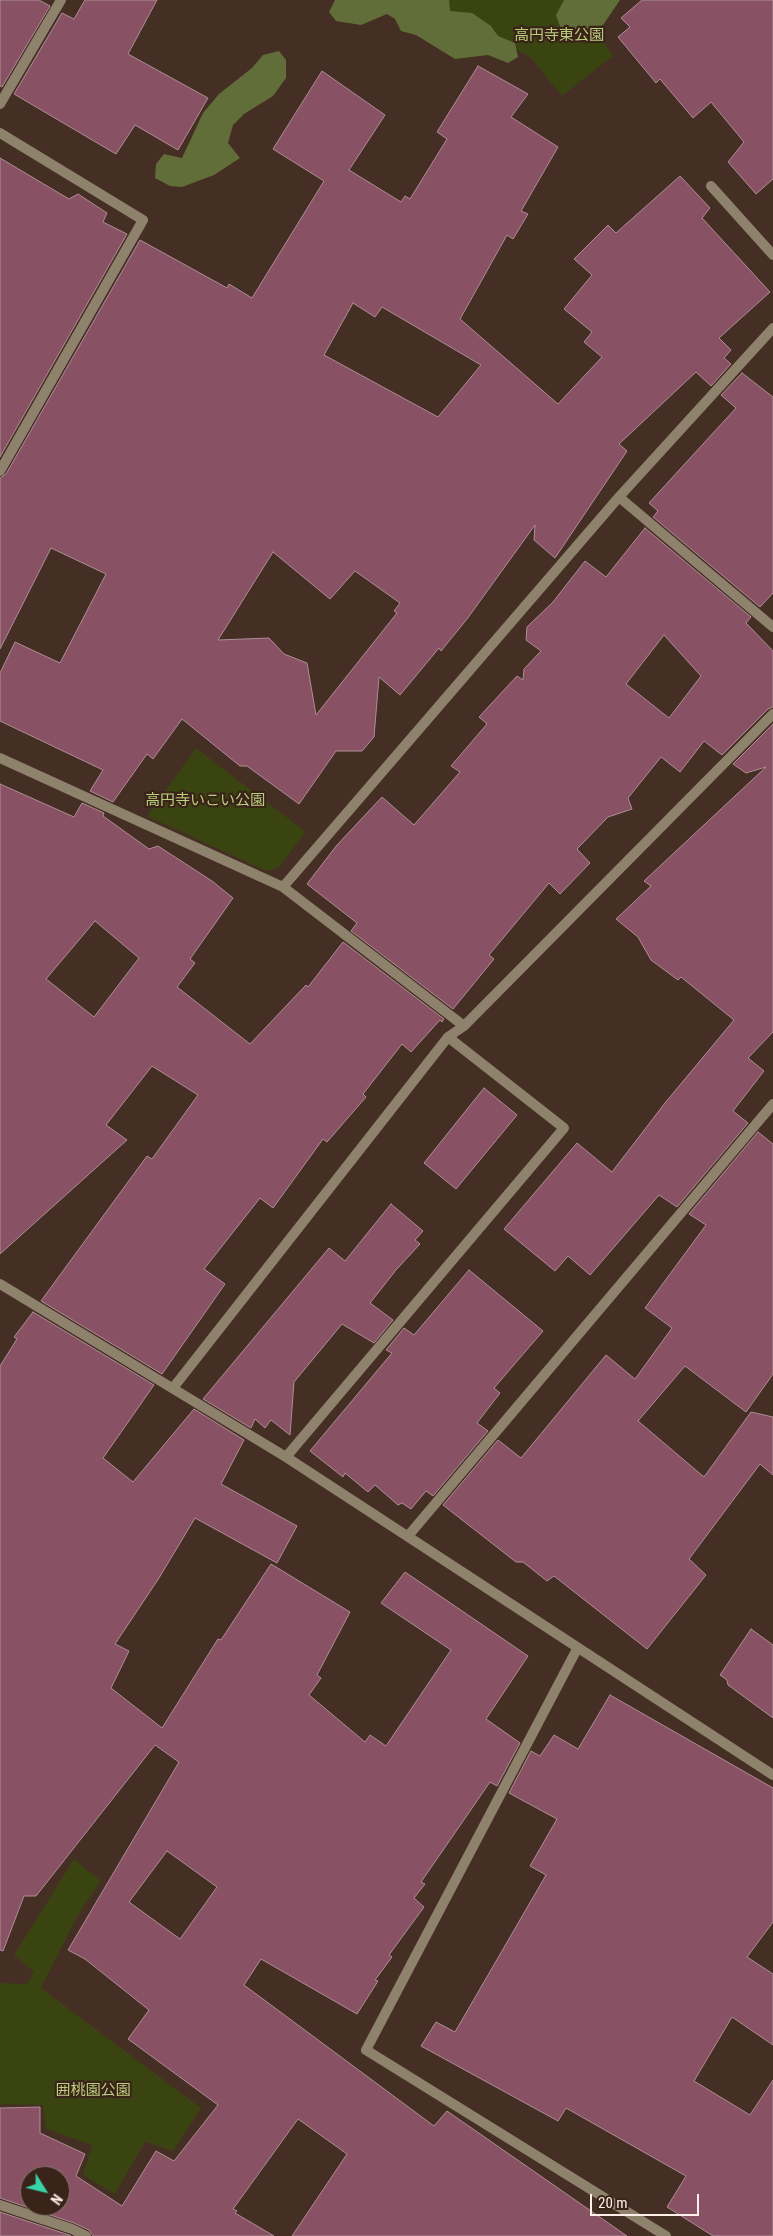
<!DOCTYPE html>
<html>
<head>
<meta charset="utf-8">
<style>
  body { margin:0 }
  #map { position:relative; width:773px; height:2236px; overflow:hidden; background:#452e23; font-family:"Roboto Condensed",sans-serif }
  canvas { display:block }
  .north { position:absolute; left:20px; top:2166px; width:50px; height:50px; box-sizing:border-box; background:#3a241a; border:1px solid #89756c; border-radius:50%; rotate:126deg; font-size:14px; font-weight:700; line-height:20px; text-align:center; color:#ffefe8 }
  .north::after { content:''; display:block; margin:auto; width:18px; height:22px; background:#36d4a7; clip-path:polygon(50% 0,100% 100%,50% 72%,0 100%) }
  .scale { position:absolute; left:590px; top:2194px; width:109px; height:22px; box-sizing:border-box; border:2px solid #ffefe8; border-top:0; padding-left:6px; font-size:15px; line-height:18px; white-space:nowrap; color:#ffefe8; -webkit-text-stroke:4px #3a241a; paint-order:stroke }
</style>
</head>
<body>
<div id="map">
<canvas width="773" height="2236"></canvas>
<div class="north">N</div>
<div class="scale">20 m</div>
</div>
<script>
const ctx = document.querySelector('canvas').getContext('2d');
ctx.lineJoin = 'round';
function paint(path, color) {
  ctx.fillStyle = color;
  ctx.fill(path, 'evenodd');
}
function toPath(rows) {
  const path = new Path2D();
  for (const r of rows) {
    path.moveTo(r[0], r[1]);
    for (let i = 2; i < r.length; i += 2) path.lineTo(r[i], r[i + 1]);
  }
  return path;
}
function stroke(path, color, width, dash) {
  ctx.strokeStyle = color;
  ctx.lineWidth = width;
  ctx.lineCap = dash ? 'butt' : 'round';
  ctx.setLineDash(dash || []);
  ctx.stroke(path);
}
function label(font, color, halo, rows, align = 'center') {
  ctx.font = font + ' "Roboto Condensed","Noto Sans JP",sans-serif';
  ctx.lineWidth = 4.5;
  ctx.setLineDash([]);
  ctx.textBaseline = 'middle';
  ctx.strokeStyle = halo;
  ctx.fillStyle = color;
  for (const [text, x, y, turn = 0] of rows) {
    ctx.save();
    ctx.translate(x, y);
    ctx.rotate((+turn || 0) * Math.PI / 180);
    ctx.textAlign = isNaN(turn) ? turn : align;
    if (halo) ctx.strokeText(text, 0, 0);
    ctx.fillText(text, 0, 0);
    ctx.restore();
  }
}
const green = toPath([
  [411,0,616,0,596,31,613,56,562,96,529,56],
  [196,748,306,832,278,868,266,871,147,816],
  [74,1859,101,1881,78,1915,41,1988,201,2108,173,2151,145,2142,115,2194,83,2175,92,2145,46,2129,43,2105,0,2104,0,1983,27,1984,34,1972,14,1955]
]);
const forest = toPath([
  [335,0,449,0,450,11,472,13,491,26,498,36,515,43,518,57,508,63,488,55,455,59,416,35,401,31,395,19,387,14,361,25,336,21,329,12],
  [564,0,620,0,603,25,577,36,561,29,556,15],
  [279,51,286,60,286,78,273,96,244,114,233,125,228,143,240,158,214,175,182,187,170,186,155,178,156,164,164,154,182,158,203,113,219,94,252,68,263,55]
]);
const building = toPath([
  [0,0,39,0,50,6,2,87,0,86,0,0],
  [85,0,157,0,128,54,208,98,178,150,135,125,116,154,14,94,62,13,74,19,85,0],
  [642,0,773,0,773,179,756,194,728,162,744,142,711,102,693,118,660,79,656,83,618,37,630,27,621,18,642,0],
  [478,66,528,94,511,117,558,147,521,211,528,214,513,239,507,235,460,319,558,404,602,357,584,342,592,332,564,309,592,275,574,259,608,225,616,233,680,176,710,208,702,218,770,292,719,338,731,350,724,358,731,364,711,386,696,372,619,444,627,451,555,558,534,540,535,525,467,619,441,651,439,648,400,695,379,677,374,737,362,751,336,751,299,804,247,766,240,766,182,719,153,759,147,754,113,802,90,791,103,770,0,721,0,673,15,642,60,663,106,574,51,548,0,649,0,478,6,474,140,240,227,288,229,284,252,298,324,181,273,149,322,71,385,115,349,170,401,202,405,196,410,199,447,139,437,132,478,66],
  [353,303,375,317,382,307,481,365,438,417,324,355,353,303],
  [273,552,330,599,355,571,400,603,394,611,397,613,316,715,307,663,284,654,269,638,218,640,273,552],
  [0,158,69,199,78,194,107,213,103,222,127,234,0,457,0,158],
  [742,373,773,397,773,593,760,607,653,517,658,511,649,503,736,408,721,395,742,373],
  [645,528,751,617,746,623,773,651,773,707,768,709,722,755,704,741,680,772,661,757,628,798,632,809,608,817,577,849,590,863,560,894,549,883,489,955,494,959,453,1009,351,931,357,923,307,884,337,845,382,797,414,825,460,772,451,766,487,724,479,717,517,676,523,680,524,669,541,651,526,640,527,627,553,602,585,561,606,577,645,528],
  [664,635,701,676,669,718,626,684,664,635],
  [773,724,773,1032,748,1058,764,1071,733,1111,748,1123,677,1207,659,1195,590,1275,568,1256,555,1271,504,1229,577,1143,612,1172,665,1103,734,1020,681,977,678,980,651,960,638,937,616,919,651,886,644,881,766,767,746,773,733,764,773,724],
  [0,784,74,817,82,803,104,813,103,816,149,849,158,846,212,881,233,898,190,959,195,963,177,987,250,1044,306,985,308,987,343,942,444,1019,442,1022,440,1020,411,1052,402,1044,363,1094,366,1097,327,1142,323,1139,273,1208,260,1198,204,1269,225,1284,162,1374,41,1301,147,1156,152,1159,198,1095,152,1066,106,1125,127,1140,0,1254,0,784],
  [95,921,139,958,94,1017,46,979,95,921],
  [484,1088,517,1115,456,1189,424,1163,484,1088],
  [758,1132,773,1144,773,1374,746,1412,685,1366,638,1421,704,1477,751,1412,773,1417,773,1475,760,1464,689,1559,706,1575,647,1649,554,1576,547,1581,523,1562,516,1562,443,1505,498,1440,521,1458,606,1355,635,1379,672,1328,645,1308,706,1225,689,1214,758,1132],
  [391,1204,423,1231,415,1240,420,1244,396,1270,370,1303,393,1320,374,1343,342,1324,294,1382,290,1435,271,1420,265,1428,255,1419,251,1428,203,1399,329,1248,345,1261,391,1204],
  [469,1270,543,1331,494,1388,500,1393,477,1423,488,1431,433,1496,426,1491,411,1509,402,1503,398,1505,375,1485,368,1492,345,1473,343,1477,310,1451,392,1353,386,1350,404,1328,414,1335,469,1270],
  [33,1312,154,1385,103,1458,133,1482,194,1409,244,1440,221,1484,297,1526,277,1563,195,1518,159,1578,115,1644,129,1651,111,1688,162,1728,218,1639,221,1640,271,1564,350,1612,317,1675,321,1678,309,1695,365,1742,370,1735,386,1746,451,1650,381,1603,405,1572,528,1656,486,1719,520,1743,497,1786,490,1782,421,1882,425,1884,414,1898,424,1907,389,1955,392,1957,375,1980,378,1981,357,2014,261,1959,244,1985,434,2126,447,2111,627,2236,292,2236,347,2154,298,2119,233,2209,237,2211,235,2213,274,2236,93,2236,89,2230,74,2223,0,2198,0,2108,40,2107,40,2133,85,2154,76,2176,122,2206,156,2151,174,2161,218,2105,128,2039,149,2010,85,1959,68,1950,179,1762,155,1745,36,1896,24,1896,3,1951,0,1950,0,1366,17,1339,14,1337,33,1312],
  [167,1851,217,1887,180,1939,129,1902,167,1851],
  [30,2176,60,2176,60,2206,30,2206,30,2176],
  [751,1629,773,1645,773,1718,728,1685,727,1680,720,1675,751,1629],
  [610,1695,773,1788,773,1922,747,1957,773,1974,773,2045,732,2017,694,2081,750,2115,773,2080,773,2236,713,2236,667,2207,686,2176,566,2108,558,2121,421,2046,436,2022,455,2032,546,1875,530,1866,557,1819,509,1793,531,1751,540,1756,554,1735,578,1749,610,1695],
  [0,2212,69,2235,71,2236,0,2236,0,2212]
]);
const minor = toPath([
  [0,104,61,0],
  [0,133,143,220,0,471],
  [711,186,773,255],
  [619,497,773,627],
  [0,758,283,887],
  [464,1026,283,887,619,497,773,328],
  [0,1284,286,1457,773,1775],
  [173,1388,448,1037,464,1026,773,714],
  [286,1457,564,1128,448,1037],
  [408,1536,773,1104],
  [577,1649,366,2050,666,2236],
  [0,2205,72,2229,86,2236]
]);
const parkNames = [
  ["高円寺東公園",559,36],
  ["高円寺いこい公園",205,801],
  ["囲桃園公園",93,2091]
];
paint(green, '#3a4411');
paint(forest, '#626e39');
paint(building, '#895264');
stroke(building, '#ad8e96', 1);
stroke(minor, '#8e826c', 10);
label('15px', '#bbce7d', '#3a241a', parkNames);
</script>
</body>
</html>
